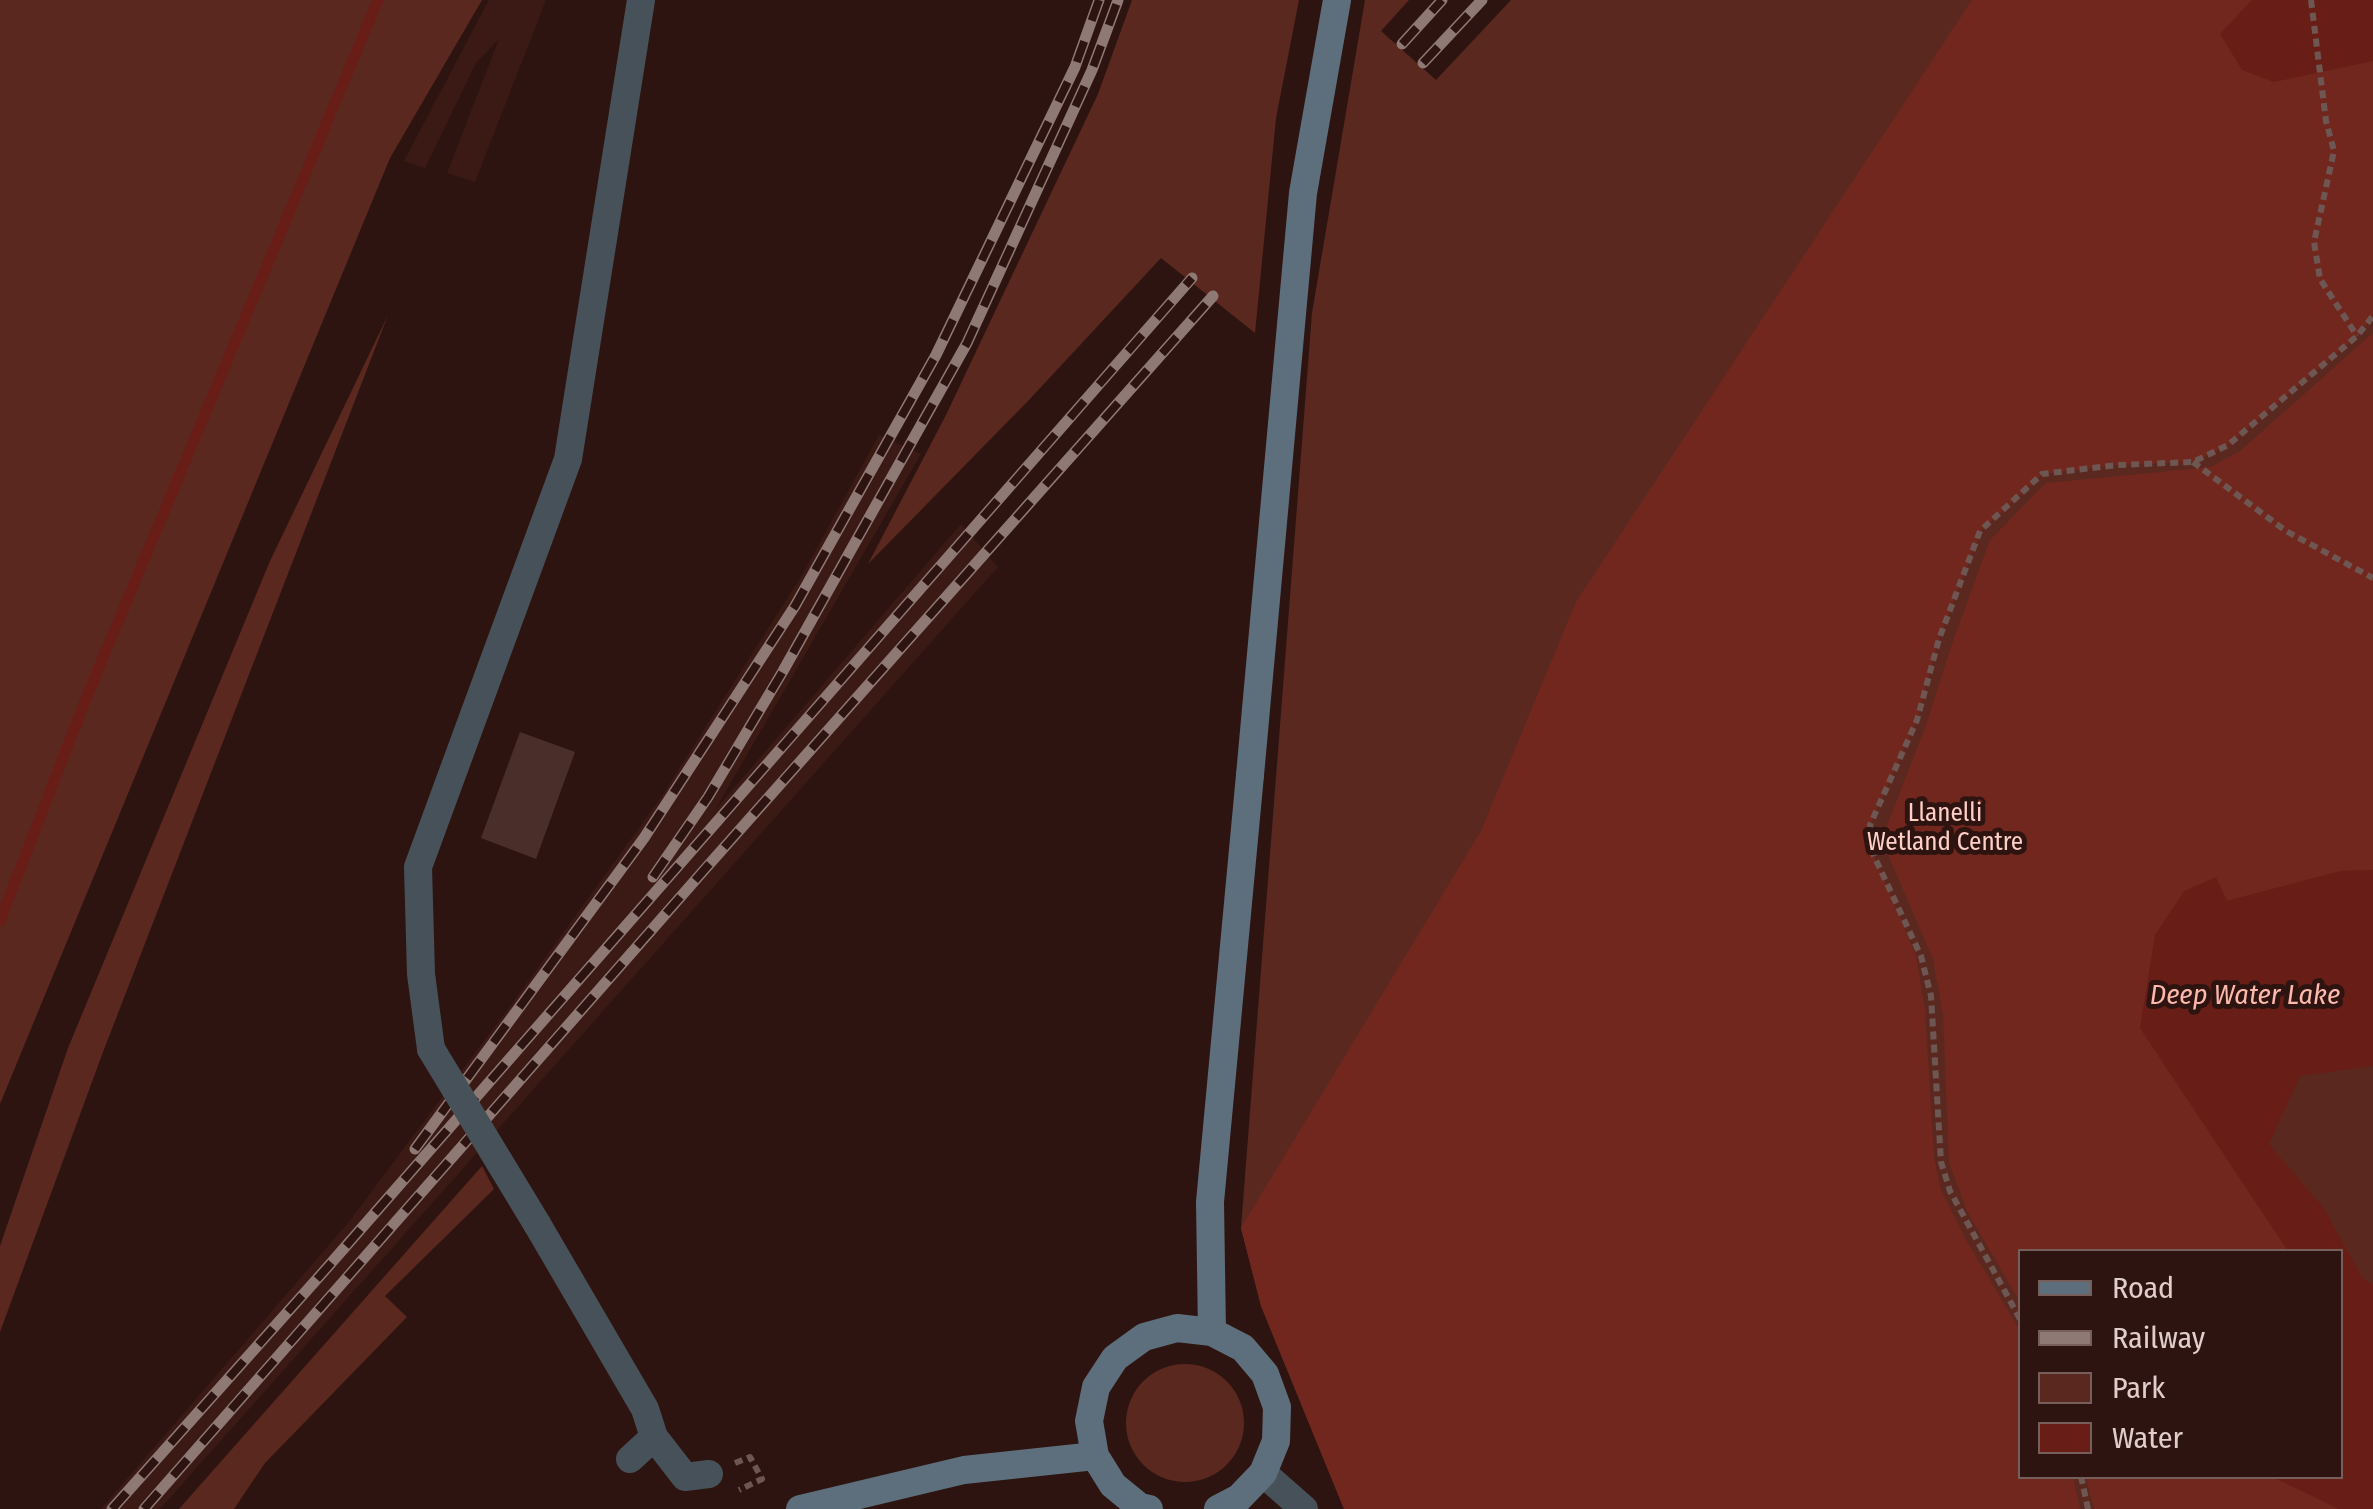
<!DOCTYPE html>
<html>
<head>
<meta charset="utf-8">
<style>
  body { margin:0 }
  #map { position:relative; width:2373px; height:1509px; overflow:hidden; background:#2e1410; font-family:"Fira Sans Condensed",sans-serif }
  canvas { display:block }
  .legend { position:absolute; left:2018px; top:1249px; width:325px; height:230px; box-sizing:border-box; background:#2e1410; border:2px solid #765e5b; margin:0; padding:12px 18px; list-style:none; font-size:30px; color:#e1cecb }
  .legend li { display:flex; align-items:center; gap:20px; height:50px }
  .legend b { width:50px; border:2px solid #765e5b }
</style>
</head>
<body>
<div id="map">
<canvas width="2373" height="1509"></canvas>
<ul class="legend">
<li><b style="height:12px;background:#5d6e7c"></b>Road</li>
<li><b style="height:12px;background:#8f7975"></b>Railway</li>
<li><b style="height:28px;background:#5b2820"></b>Park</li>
<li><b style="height:28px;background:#681e16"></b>Water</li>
</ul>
</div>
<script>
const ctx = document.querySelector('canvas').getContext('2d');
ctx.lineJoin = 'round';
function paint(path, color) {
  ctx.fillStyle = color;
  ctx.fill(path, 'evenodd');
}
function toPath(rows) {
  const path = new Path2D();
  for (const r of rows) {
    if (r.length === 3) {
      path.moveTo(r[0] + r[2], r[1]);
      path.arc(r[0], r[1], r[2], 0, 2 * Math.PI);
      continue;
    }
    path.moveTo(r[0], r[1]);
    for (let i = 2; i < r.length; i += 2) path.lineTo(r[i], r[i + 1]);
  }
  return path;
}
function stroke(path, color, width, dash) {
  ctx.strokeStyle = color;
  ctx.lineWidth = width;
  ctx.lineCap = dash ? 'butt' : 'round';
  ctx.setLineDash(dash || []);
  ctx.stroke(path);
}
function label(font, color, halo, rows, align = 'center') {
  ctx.font = font + ' "Fira Sans Condensed",sans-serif';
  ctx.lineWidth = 10;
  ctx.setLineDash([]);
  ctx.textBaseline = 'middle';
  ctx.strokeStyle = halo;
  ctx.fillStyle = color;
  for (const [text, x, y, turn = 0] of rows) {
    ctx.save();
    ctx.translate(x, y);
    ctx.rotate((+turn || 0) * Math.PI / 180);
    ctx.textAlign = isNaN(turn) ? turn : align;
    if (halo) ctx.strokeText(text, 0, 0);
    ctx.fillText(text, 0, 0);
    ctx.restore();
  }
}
const built = toPath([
  [489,0,546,0,475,182,447,173,499,39,476,63,425,168,404,161],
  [879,435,921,454,715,810,961,524,998,567,160,1509,101,1509,348,1223,511,1005,660,799,802,575]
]);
const green = toPath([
  [0,0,482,0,390,158,0,1104],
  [1132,0,1299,0,1276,118,1255,333,1161,258,1028,401,868,564,946,415,1098,94],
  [1365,0,1409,0,1381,31,1436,80,1511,0,2373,0,2373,1509,1344,1509,1261,1306,1241,1228,1312,313],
  [2020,1252,2340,1252,2340,1476,2020,1476],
  [388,315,103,1052,0,1332,0,1246,68,1048,270,561],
  [482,1166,494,1189,385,1296,407,1317,265,1463,234,1509,179,1509],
  [1185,1423,59]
]);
const forest = toPath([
  [1972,0,2252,0,2221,34,2373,61,2373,316,2357,336,2228,445,2193,462,2117,465,2043,474,1981,531,1939,639,1917,720,1870,825,1874,856,1916,956,1925,1010,1934,1157,1941,1190,1965,1238,2020,1331,2020,1476,2073,1477,2080,1509,1344,1509,1261,1306,1241,1228,1481,831,1576,602],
  [2373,333,2373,870,2341,871,2226,901,2140,1028,2288,1251,2020,1252,2020,1302,1967,1211,1949,1162,1943,1015,1933,959,1889,857,1887,826,1926,725,1952,644,1990,540,2046,483,2211,467,2240,451],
  [2086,1477,2273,1477,2339,1509,2094,1509]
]);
const water = toPath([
  [2252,0,2373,0,2373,61,2274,82,2242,70,2220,34],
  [2373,870,2373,1066,2300,1076,2269,1144,2323,1207,2362,1277,2373,1285,2373,1509,2339,1509,2273,1477,2340,1476,2340,1252,2288,1251,2140,1028,2155,935,2184,891,2216,877,2227,901,2341,871]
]);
const stream = toPath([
  [0,921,85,701,378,0]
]);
const building = toPath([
  [520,732,575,752,536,859,481,838]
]);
const path = toPath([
  [2311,0,2326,121,2334,151,2314,242,2320,279,2357,336],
  [2193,462,2286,531,2373,578],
  [2020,1319,1950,1191,1941,1162,1931,996,1921,956,1874,856,1870,825,1917,720,1939,639,1980,531,2042,474,2117,465,2193,462,2228,445,2357,336,2373,316],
  [735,1463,750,1457,762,1479,739,1490],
  [2081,1476,2088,1509]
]);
const minor = toPath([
  [431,1049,421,974,418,867,568,459,641,0],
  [537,1224,645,1409,654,1437,685,1477,709,1474],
  [630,1459,654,1437],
  [1263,1473,1304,1509]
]);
const secondary = toPath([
  [1212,1332,1210,1202,1250,775],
  [800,1509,964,1470,1095,1456],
  [1149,1509,1140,1507,1113,1485,1095,1456,1089,1421,1096,1387,1115,1358,1144,1337,1177,1328,1212,1332,1243,1348,1265,1374,1277,1407,1276,1441,1263,1473,1239,1498,1218,1509]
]);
const rail = toPath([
  [1402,44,1442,0],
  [1423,63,1482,0],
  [653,877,708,797,783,671,967,343,1092,70,1118,0],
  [415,1149,644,838,795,606,936,355,1075,67,1099,0],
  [112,1509,325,1270,1192,278],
  [144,1509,704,870,1213,296]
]);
const minorBridge = toPath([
  [431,1049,537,1224]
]);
const secondaryBridge = toPath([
  [1250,775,1303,193,1337,0]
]);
const parkNames = [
  ["Llanelli",1945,814],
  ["Wetland Centre",1945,843]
];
const waterNames = [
  ["Deep Water Lake",2245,996]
];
paint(built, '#3b1a15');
paint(green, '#5b2820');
paint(forest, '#71271e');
paint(water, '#681e16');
stroke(stream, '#681e16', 11);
paint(building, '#4a2e29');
stroke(path, '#6e5753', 6, [8, 5]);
stroke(minor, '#465159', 28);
stroke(secondary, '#5d6e7c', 28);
stroke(rail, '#8f7975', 11);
stroke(rail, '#2e1410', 8, [22]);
stroke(minorBridge, '#465159', 28);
stroke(secondaryBridge, '#5d6e7c', 28);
label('25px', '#fecfc7', '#2e1410', parkNames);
label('italic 28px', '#feb9ad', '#2e1410', waterNames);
</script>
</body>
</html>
